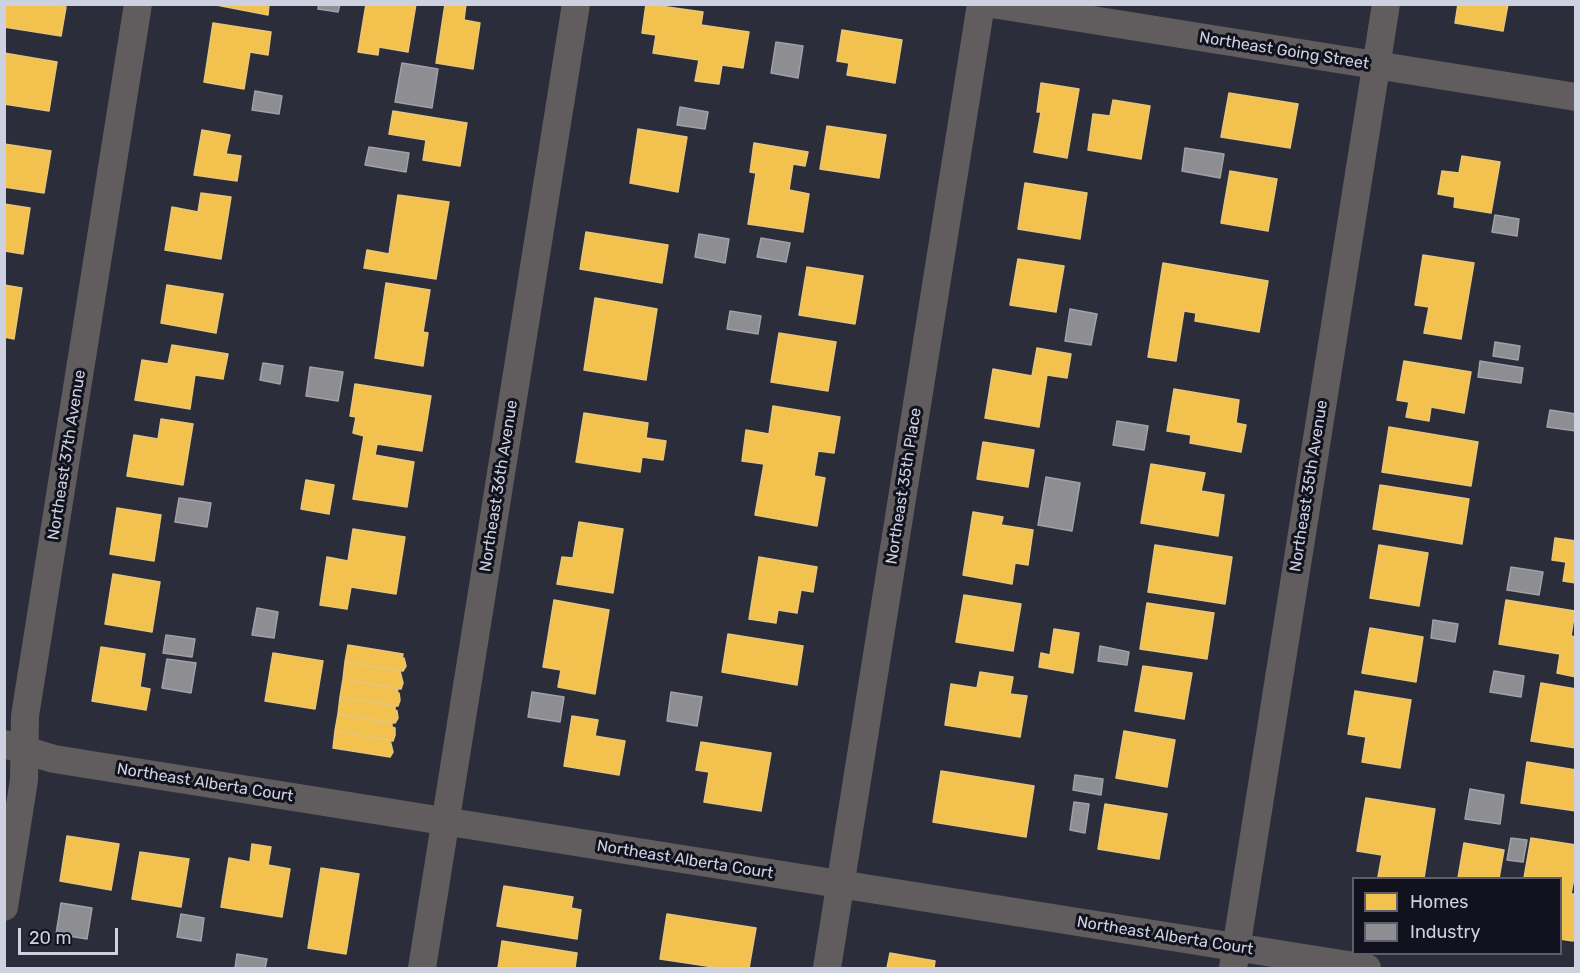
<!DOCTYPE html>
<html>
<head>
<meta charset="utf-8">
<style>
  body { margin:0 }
  #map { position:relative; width:1580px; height:973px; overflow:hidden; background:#2b2d3a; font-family:Rubik,sans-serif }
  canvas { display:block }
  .frame { position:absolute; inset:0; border:6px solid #cdd1e0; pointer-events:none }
  .legend { position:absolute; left:1352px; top:877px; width:210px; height:78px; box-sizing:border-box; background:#11121d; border:2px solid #5c5e6b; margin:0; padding:8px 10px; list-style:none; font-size:18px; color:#cdd1e0 }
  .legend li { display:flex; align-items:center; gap:12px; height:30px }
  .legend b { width:30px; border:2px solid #5c5e6b }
  .scale { position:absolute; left:18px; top:928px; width:100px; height:27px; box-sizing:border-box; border:3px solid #cdd1e0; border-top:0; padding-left:8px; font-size:18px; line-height:21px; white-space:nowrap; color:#cdd1e0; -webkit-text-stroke:4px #11121d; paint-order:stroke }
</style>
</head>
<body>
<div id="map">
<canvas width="1580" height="973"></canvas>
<div class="frame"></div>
<ul class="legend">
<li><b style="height:16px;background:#f2c14e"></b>Homes</li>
<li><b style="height:16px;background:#8d8d92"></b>Industry</li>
</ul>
<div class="scale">20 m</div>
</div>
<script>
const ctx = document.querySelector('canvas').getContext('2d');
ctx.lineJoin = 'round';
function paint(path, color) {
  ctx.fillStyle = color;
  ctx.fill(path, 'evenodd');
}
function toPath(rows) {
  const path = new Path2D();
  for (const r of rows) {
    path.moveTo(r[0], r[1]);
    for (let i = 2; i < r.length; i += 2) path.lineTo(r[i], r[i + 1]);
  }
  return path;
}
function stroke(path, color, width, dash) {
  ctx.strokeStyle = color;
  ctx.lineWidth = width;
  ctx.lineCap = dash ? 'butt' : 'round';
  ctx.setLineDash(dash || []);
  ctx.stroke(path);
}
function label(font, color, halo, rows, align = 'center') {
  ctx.font = font + ' Rubik,sans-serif';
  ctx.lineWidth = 6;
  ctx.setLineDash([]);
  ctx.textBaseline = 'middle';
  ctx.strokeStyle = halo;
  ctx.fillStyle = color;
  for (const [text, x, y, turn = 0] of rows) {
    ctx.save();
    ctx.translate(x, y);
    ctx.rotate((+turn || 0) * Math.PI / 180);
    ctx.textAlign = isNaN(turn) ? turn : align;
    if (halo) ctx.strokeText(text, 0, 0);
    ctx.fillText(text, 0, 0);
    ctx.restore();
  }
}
const homes = toPath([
  [4,4,52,4,66,7,61,36,4,27,4,4],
  [211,4,269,4,268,15,211,4],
  [366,4,416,4,408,52,379,47,378,55,358,52,366,4],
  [445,4,466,4,464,20,480,23,473,69,436,63,445,4],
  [646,4,703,12,701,25,749,32,743,68,722,65,719,84,695,81,699,60,653,53,656,35,642,33,646,4],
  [1458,4,1508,4,1503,31,1455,23,1458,4],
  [213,23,271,32,268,55,250,52,244,89,204,82,213,23],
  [842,30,902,40,895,83,847,75,849,63,837,61,842,30],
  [4,53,57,62,49,111,4,104,4,53],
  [1041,83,1079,89,1067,158,1034,152,1041,112,1037,112,1041,83],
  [1229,93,1298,104,1290,148,1221,137,1229,93],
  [1113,100,1150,106,1141,159,1088,150,1093,114,1110,116,1113,100],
  [393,111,467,123,460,166,423,160,426,140,389,134,393,111],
  [827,126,886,135,879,178,820,169,827,126],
  [638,129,687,137,678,192,630,183,638,129],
  [202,130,230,135,226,154,241,156,237,181,194,175,202,130],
  [754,143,808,152,805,166,793,164,789,190,809,194,803,232,748,224,756,173,750,172,754,143],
  [4,144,51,151,44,193,4,187,4,144],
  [1462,156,1500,162,1491,213,1454,207,1455,197,1438,194,1442,171,1459,173,1462,156],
  [1230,171,1277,179,1268,231,1221,223,1230,171],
  [1025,183,1087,193,1080,239,1018,229,1025,183],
  [201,193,231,197,221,259,165,250,172,207,198,212,201,193],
  [398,195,449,202,436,279,364,268,367,250,389,254,398,195],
  [4,204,30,208,23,254,5,251,4,255,4,204],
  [586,232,668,245,662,283,580,269,586,232],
  [1423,255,1474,263,1461,339,1424,333,1429,307,1415,305,1423,255],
  [1018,259,1064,266,1056,312,1010,305,1018,259],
  [1163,263,1268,281,1259,332,1195,321,1196,313,1184,311,1176,361,1148,357,1163,263],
  [807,267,863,276,855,324,799,315,807,267],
  [386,283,430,290,423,332,428,333,423,366,375,358,386,283],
  [4,285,22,288,14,339,4,337,4,285],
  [167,285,223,294,216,333,161,323,167,285],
  [595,298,657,309,646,380,584,370,595,298],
  [779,333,836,342,828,391,771,382,779,333],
  [172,345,228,354,223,379,195,375,190,409,135,400,142,360,168,364,172,345],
  [1037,348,1071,354,1067,378,1047,375,1039,427,985,418,993,369,1032,376,1037,348],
  [1404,361,1471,372,1464,413,1431,407,1429,421,1406,417,1409,402,1397,400,1404,361],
  [355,384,431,396,422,451,377,444,375,455,414,462,407,507,353,499,364,436,353,433,356,417,350,416,355,384],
  [1174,389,1239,400,1236,423,1246,425,1241,452,1190,443,1191,435,1167,431,1174,389],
  [773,406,840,417,834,453,818,451,814,476,825,478,817,526,755,515,764,464,742,461,746,430,769,434,773,406],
  [584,413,648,423,646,438,666,441,663,460,642,457,640,472,576,462,584,413],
  [161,419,193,424,183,485,127,476,134,435,158,439,161,419],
  [1389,427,1478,442,1471,486,1382,472,1389,427],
  [983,442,1034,450,1028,487,977,479,983,442],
  [1151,464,1205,473,1201,491,1224,495,1218,536,1141,523,1151,464],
  [306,480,334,485,329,514,301,509,306,480],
  [1380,485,1469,499,1462,544,1373,529,1380,485],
  [117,508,161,515,154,561,110,554,117,508],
  [973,512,1003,517,1001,525,1033,530,1028,565,1015,563,1012,584,963,575,973,512],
  [579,522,623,529,613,593,557,584,562,557,573,558,579,522],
  [353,529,405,537,396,594,351,587,347,609,320,605,327,557,348,561,353,529],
  [1555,538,1576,541,1576,583,1563,581,1566,562,1552,560,1555,538],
  [1155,545,1232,557,1225,604,1148,592,1155,545],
  [1379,545,1428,553,1419,606,1370,598,1379,545],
  [759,557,817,567,813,592,801,590,797,613,778,610,776,623,749,619,759,557],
  [113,574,160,582,152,632,105,624,113,574],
  [964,595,1021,604,1013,651,956,642,964,595],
  [554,600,609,610,595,694,558,687,561,670,543,667,554,600],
  [1506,600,1575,611,1571,636,1576,637,1576,677,1557,673,1560,654,1499,644,1506,600],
  [1147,603,1214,613,1207,659,1140,649,1147,603],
  [1370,628,1423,637,1416,682,1362,673,1370,628],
  [1054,629,1079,633,1073,673,1039,667,1041,653,1050,655,1054,629],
  [728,634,803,646,797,685,722,672,728,634],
  [348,645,403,654,402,658,404,658,406,666,403,671,345,662,348,645],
  [101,647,145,654,140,687,150,689,146,710,92,701,101,647],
  [273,653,323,661,315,709,265,701,273,653],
  [345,662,400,671,403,683,401,689,343,679,345,662],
  [1143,666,1192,673,1184,719,1135,711,1143,666],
  [980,672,1013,677,1010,694,1027,696,1020,737,945,725,951,684,977,688,980,672],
  [343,679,398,689,397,693,399,693,400,700,398,706,340,697,343,679],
  [1541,683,1576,689,1576,748,1531,741,1541,683],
  [1355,691,1411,700,1400,768,1362,762,1366,737,1348,734,1355,691],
  [340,697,395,706,395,710,397,711,398,718,395,723,338,714,340,697],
  [338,714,392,723,392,727,395,728,395,735,393,741,335,731,338,714],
  [572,716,598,720,595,736,625,741,619,775,564,766,572,716],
  [335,731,390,740,393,752,390,757,333,748,335,731],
  [1124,731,1175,740,1167,787,1116,778,1124,731],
  [701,742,771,753,761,811,704,802,709,772,696,770,701,742],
  [1527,762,1576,770,1576,811,1521,803,1527,762],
  [941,771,1034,786,1026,837,933,822,941,771],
  [1366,798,1435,809,1424,878,1378,877,1382,855,1357,851,1366,798],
  [1105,804,1167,814,1159,859,1098,849,1105,804],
  [67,836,119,844,111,890,60,881,67,836],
  [1531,838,1576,845,1576,867,1571,894,1576,894,1576,927,1573,941,1560,939,1560,878,1524,878,1531,838],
  [1464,843,1504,850,1499,878,1458,878,1464,843],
  [252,844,271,847,268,865,290,869,282,917,221,907,229,858,250,862,252,844],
  [140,852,189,859,181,907,132,899,140,852],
  [321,868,359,874,346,954,308,948,321,868],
  [504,886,573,897,571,908,581,910,577,939,497,926,504,886],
  [667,914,756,928,749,968,720,968,660,959,667,914],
  [502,941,577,953,575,968,498,968,502,941],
  [890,953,935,961,934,968,887,968,890,953]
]);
const industry = toPath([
  [319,4,340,4,338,12,318,9,319,4],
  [776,42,803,46,798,78,771,73,776,42],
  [402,63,438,69,432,108,395,102,402,63],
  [255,91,282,96,279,114,252,110,255,91],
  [680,107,708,112,705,129,677,125,680,107],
  [369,147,409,153,406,172,365,165,369,147],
  [1185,148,1224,154,1220,178,1182,171,1185,148],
  [1495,215,1519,219,1517,236,1492,232,1495,215],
  [699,234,729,239,725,263,695,257,699,234],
  [761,238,790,243,786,262,757,257,761,238],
  [1070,309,1097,314,1091,345,1065,341,1070,309],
  [730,311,761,316,758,334,727,329,730,311],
  [1495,342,1520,346,1518,360,1493,356,1495,342],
  [1480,361,1523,368,1521,383,1478,377,1480,361],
  [263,363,283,366,280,384,260,380,263,363],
  [310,367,343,372,338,401,306,396,310,367],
  [1550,410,1576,414,1576,431,1547,427,1550,410],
  [1117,421,1148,426,1144,450,1113,445,1117,421],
  [1046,477,1080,483,1072,531,1038,525,1046,477],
  [179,498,211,503,207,527,175,522,179,498],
  [1511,567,1543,572,1539,595,1507,590,1511,567],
  [257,608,278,612,274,638,252,635,257,608],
  [1433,620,1458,624,1455,642,1431,638,1433,620],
  [166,635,195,639,192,657,163,653,166,635],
  [1100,646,1129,652,1127,665,1098,661,1100,646],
  [167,659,196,663,191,693,162,688,167,659],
  [1494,671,1524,676,1521,697,1490,692,1494,671],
  [532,692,564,697,560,722,528,717,532,692],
  [671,692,702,697,697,726,667,721,671,692],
  [1075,775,1103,779,1101,795,1073,790,1075,775],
  [1470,789,1504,795,1500,824,1465,819,1470,789],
  [1074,802,1089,804,1085,833,1070,830,1074,802],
  [1511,838,1527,840,1523,862,1507,860,1511,838],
  [61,903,92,908,87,939,56,934,61,903],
  [181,914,204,918,201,941,177,937,181,914],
  [237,954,267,959,265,968,235,968,237,954]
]);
const street = toPath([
  [992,4,1576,97],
  [4,744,54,759,1367,968],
  [4,907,24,780,25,716,138,4],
  [422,968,576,4],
  [827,968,981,4],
  [1233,968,1386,4]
]);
const streetNames = [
  ["Northeast Going Street",1284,51,9],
  ["Northeast 37th Avenue",67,455,-81],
  ["Northeast 36th Avenue",499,486,-81],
  ["Northeast 35th Place",904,486,-81],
  ["Northeast 35th Avenue",1309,486,-81],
  ["Northeast Alberta Court",205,783,9],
  ["Northeast Alberta Court",685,860,9],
  ["Northeast Alberta Court",1165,936,9]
];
paint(homes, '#f2c14e');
stroke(homes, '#e7c67a', 1.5);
paint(industry, '#8d8d92');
stroke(industry, '#a0a1a9', 1.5);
stroke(street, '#615d5e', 28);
label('16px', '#cdd1e0', '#11121d', streetNames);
</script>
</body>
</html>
